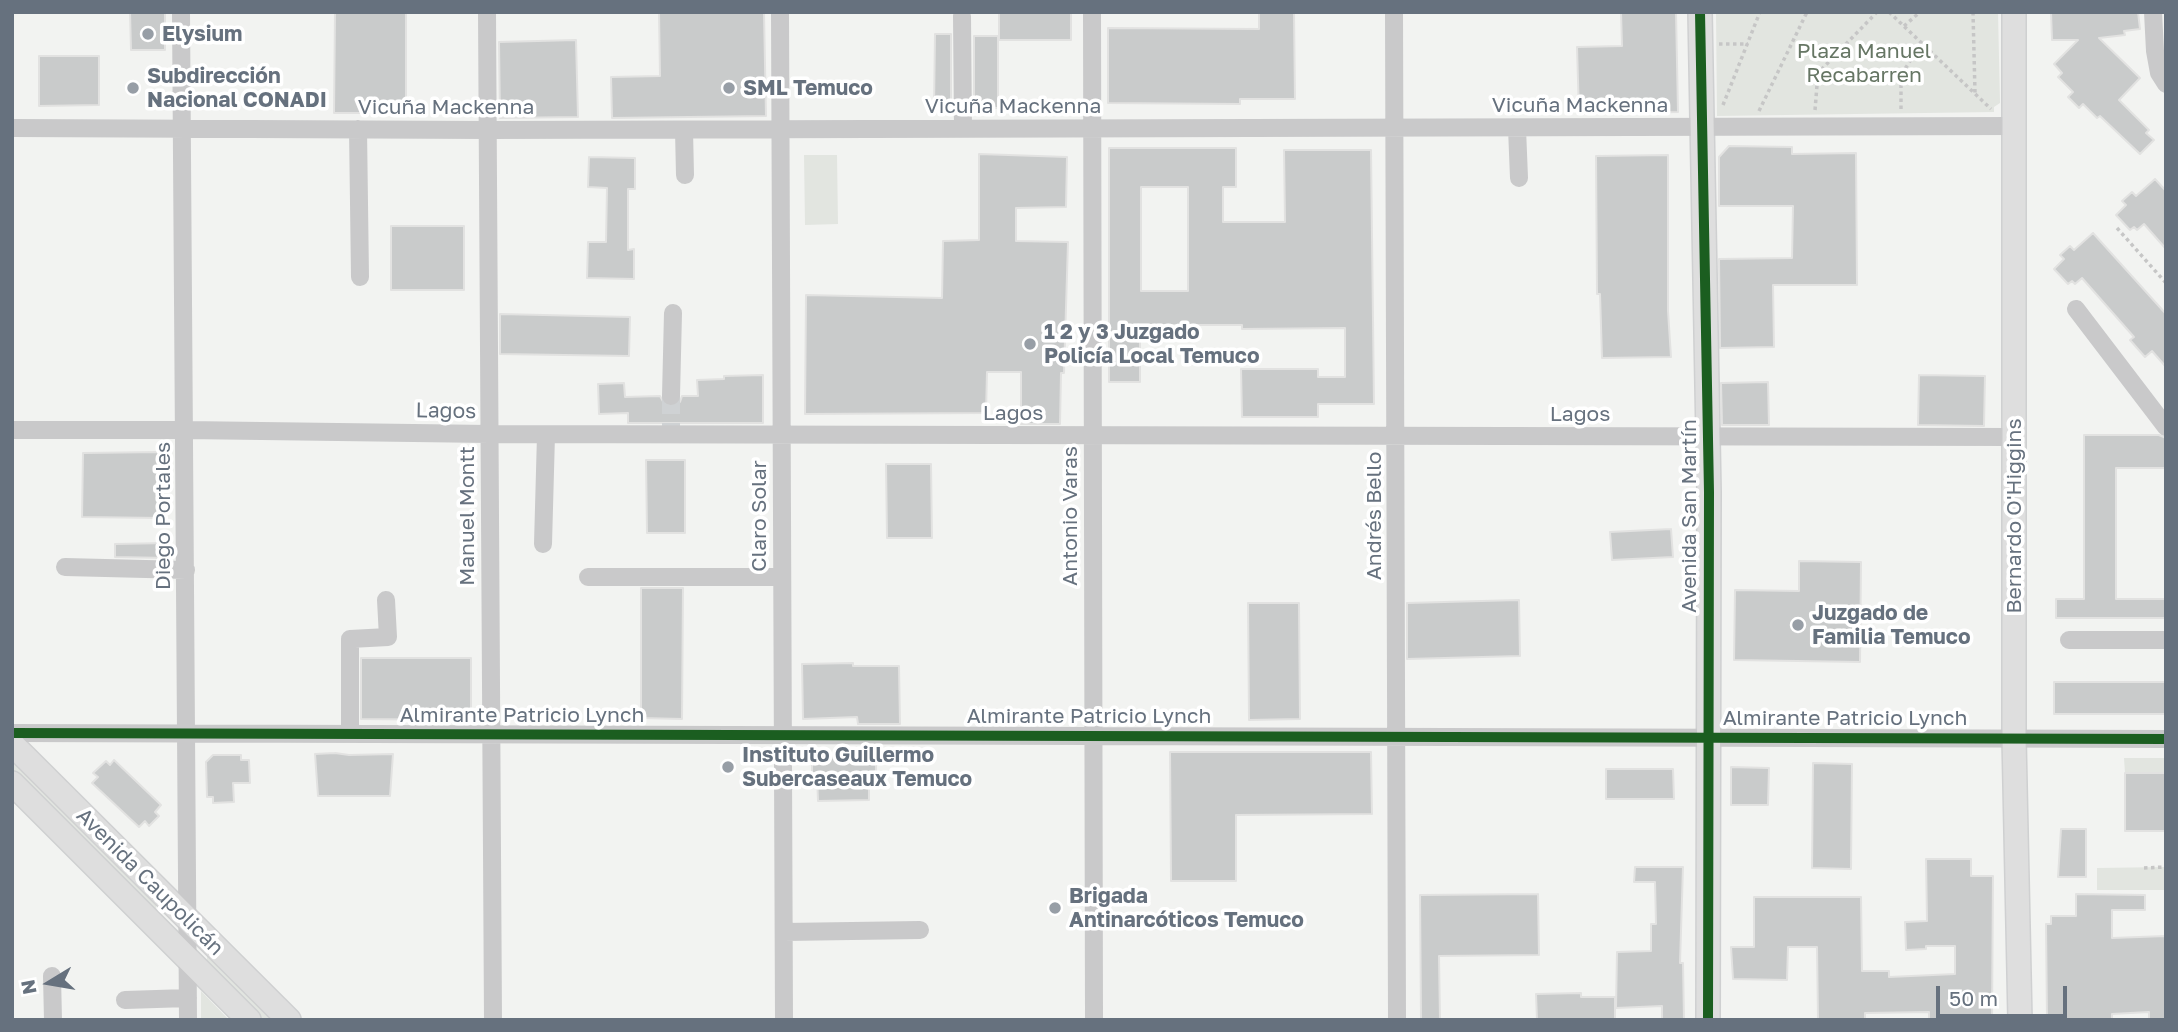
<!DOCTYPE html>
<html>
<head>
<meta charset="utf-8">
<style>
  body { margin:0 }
  #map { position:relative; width:2178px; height:1032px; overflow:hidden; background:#f2f3f1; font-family:"Golos Text",sans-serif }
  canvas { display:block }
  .frame { position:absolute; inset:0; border:14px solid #66717e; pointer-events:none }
  .north { position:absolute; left:14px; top:948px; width:70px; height:70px; -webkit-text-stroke:5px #fff; paint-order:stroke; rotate:259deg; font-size:19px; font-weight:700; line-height:28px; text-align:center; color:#66717e }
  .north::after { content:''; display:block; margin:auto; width:24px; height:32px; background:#66717e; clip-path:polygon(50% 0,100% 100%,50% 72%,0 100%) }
  .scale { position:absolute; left:1936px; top:986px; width:131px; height:32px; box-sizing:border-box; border:4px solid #66717e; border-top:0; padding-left:9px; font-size:21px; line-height:24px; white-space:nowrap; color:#66717e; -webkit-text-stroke:5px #fff; paint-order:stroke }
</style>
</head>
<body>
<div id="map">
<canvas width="2178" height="1032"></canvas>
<div class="frame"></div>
<div class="north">N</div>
<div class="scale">50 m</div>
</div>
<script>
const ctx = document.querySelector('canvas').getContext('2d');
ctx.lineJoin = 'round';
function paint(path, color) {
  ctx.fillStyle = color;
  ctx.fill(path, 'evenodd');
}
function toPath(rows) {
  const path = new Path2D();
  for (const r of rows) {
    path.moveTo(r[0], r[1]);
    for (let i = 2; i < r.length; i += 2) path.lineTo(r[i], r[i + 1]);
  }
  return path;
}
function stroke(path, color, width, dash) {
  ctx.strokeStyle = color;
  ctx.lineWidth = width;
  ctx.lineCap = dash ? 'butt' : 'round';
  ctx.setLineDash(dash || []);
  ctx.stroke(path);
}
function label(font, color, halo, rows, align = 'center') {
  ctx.font = font + ' "Golos Text",sans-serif';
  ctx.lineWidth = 7;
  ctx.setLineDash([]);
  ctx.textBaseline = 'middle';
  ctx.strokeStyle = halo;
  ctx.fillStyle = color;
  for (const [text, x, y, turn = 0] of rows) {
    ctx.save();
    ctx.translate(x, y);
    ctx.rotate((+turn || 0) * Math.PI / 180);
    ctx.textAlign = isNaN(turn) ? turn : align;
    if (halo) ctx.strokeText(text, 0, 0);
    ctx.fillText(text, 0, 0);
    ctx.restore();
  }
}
const green = toPath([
  [1716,12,1998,12,2000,103,1994,107,1994,112,1717,116],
  [804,155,837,155,838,224,805,225],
  [12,756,156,899,156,913,12,770],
  [2124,758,2166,758,2166,773,2125,773],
  [2166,867,2166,890,2097,890,2097,868],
  [207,951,276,1020,262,1020,207,965],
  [201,991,229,1020,201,1020]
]);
const building = toPath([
  [130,12,165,12,165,50,131,50,130,12],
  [335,12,406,12,406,113,334,113,335,12],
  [659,12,764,12,766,116,612,118,611,77,660,76,659,12],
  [999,12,1071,12,1071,40,999,40,999,12],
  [1259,12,1294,12,1295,99,1240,99,1240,104,1108,103,1108,28,1259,29,1259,12],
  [1621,12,1676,12,1678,112,1579,114,1577,47,1622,46,1621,12],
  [2051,12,2138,12,2140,29,2124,31,2125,35,2099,38,2140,78,2119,100,2149,130,2146,133,2154,140,2140,154,2100,116,2097,118,2083,104,2079,108,2068,97,2073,92,2058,77,2062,73,2054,64,2078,40,2052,40,2051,12],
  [935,34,951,34,951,107,934,107,935,34],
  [974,36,998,36,998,108,974,108,974,36],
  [576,40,578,117,500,118,499,42,576,40],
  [39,56,99,56,99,105,39,106,39,56],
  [1729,146,1792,147,1792,154,1856,153,1857,285,1773,285,1774,347,1720,348,1719,259,1792,258,1793,206,1719,206,1719,157,1729,146],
  [1109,148,1236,148,1236,187,1223,187,1223,222,1285,222,1284,150,1371,150,1374,404,1318,404,1318,417,1242,417,1241,369,1318,369,1318,377,1345,377,1345,328,1242,329,1242,325,1140,325,1140,382,1109,382,1109,148],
  [1141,187,1188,187,1188,291,1141,291,1141,187],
  [979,154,1067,157,1066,207,1016,208,1016,241,1068,242,1064,373,1061,373,1060,424,1021,424,1021,372,987,372,986,413,805,414,806,295,942,298,943,241,979,240,979,154],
  [1668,155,1668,311,1671,357,1602,358,1600,294,1597,294,1596,156,1668,155],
  [589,157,635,158,635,189,628,189,628,250,634,249,634,279,587,278,588,242,606,242,607,188,588,187,589,157],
  [2155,179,2166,191,2166,249,2144,224,2137,230,2134,227,2130,230,2116,215,2126,205,2122,201,2132,192,2136,196,2155,179],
  [391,226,464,226,464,290,391,290,391,226],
  [2093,233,2166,314,2166,367,2152,351,2145,357,2130,340,2134,337,2082,278,2075,284,2072,281,2068,284,2054,269,2064,259,2060,255,2070,246,2074,250,2093,233],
  [500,314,630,317,629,356,500,354,500,314],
  [763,375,763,423,628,423,628,413,599,414,598,384,624,383,625,397,660,396,665,405,671,407,680,402,682,396,698,396,697,380,724,379,724,376,763,375],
  [1919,375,1985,376,1984,426,1918,425,1919,375],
  [1768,382,1769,425,1722,425,1721,383,1768,382],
  [2084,435,2159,435,2166,438,2166,468,2116,468,2116,599,2166,599,2166,618,2056,618,2056,599,2084,599,2084,435],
  [161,452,161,518,82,517,83,453,161,452],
  [646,460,685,460,685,533,647,533,646,460],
  [886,464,931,464,932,538,887,538,886,464],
  [1671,529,1673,557,1612,560,1610,532,1671,529],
  [168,543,168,558,115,557,115,544,168,543],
  [1799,561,1861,562,1860,662,1734,660,1735,590,1799,591,1799,561],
  [641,588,683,588,682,719,641,718,641,588],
  [1519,600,1520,656,1407,659,1407,603,1519,600],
  [1248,603,1299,603,1300,719,1249,720,1248,603],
  [361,658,471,658,471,720,361,719,361,658],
  [853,663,853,666,899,666,900,724,858,724,857,717,803,719,802,664,853,663],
  [2054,682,2166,682,2166,714,2054,714,2054,682],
  [1170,752,1371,752,1372,814,1236,815,1236,881,1171,881,1170,752],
  [335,753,349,755,393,754,390,796,318,796,315,754,335,753],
  [213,755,241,755,241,760,249,760,250,783,233,783,234,802,213,803,213,797,207,797,206,762,213,755],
  [876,755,876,776,869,776,869,800,818,801,817,775,812,775,812,757,876,755],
  [114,760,161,805,155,812,159,816,149,826,145,821,139,827,92,783,98,777,93,773,106,761,110,765,114,760],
  [1813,763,1852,764,1851,869,1812,868,1813,763],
  [1731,767,1769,768,1768,805,1731,805,1731,767],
  [1606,769,1673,769,1674,799,1606,799,1606,769],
  [2125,773,2166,773,2166,831,2125,831,2125,773],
  [2061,829,2086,829,2086,877,2058,877,2061,829],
  [1926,859,1971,859,1971,876,1993,876,1992,1020,1929,1020,1929,1012,1865,1013,1865,1020,1818,1020,1817,947,1788,947,1787,980,1733,979,1731,947,1754,947,1754,897,1861,897,1862,971,1889,971,1889,977,1955,974,1955,946,1926,946,1926,949,1906,950,1905,922,1927,921,1926,859],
  [1635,867,1683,867,1680,963,1683,963,1684,1020,1662,1020,1662,1006,1616,1008,1617,952,1651,951,1651,924,1656,924,1655,882,1634,882,1635,867],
  [1538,894,1539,955,1439,956,1440,1020,1421,1020,1420,895,1538,894],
  [2076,894,2145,895,2145,910,2112,910,2112,938,2166,936,2166,1020,2149,1019,2149,1012,2112,1014,2112,1020,2047,1020,2046,924,2051,924,2051,916,2076,916,2076,894],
  [1581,993,1581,997,1615,997,1615,1020,1537,1020,1536,994,1581,993]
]);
const minorTunnel = toPath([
  [671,396,671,427]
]);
const path = toPath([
  [1889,12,1991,109],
  [1973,12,1975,93],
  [1904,26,1920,12],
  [1719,44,1748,44],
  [1723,105,1760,12],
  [1901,109,1901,75,1921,44],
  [1815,110,1818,73,1877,12],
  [1759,111,1807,12],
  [2117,228,2166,283],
  [2144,868,2166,867]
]);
const minor = toPath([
  [181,12,188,1020],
  [487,12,493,1020],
  [780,12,784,1020],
  [1092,12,1094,1020],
  [1394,12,1397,1020],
  [2153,12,2155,51,2159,73,2166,84],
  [962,16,963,129],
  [12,128,488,130,2014,126],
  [1517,128,1519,178],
  [358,129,360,277],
  [684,130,685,175],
  [2076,309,2166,427],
  [671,396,673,313],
  [12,430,186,430,489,434,2014,437],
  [543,544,546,435],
  [65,567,186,570],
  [588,577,782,577],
  [2069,640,2166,640],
  [12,733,2166,739],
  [350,734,350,639,388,637,386,600],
  [784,932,920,930],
  [52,976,53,1020],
  [125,1000,188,998]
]);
const major = toPath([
  [1700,12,1709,492,1708,1020],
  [2014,12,2014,738,2020,1020],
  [12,744,289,1020],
  [12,783,249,1020]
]);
const cycleway = toPath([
  [1700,12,1709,492,1708,1020],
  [12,733,2166,739]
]);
const markers = [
  [148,34,7,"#979ea6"],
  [133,88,7,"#979ea6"],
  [729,88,7,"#979ea6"],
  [1030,344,7,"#979ea6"],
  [1798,625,7,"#979ea6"],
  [728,767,7,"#979ea6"],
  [1055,908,7,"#979ea6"]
];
const poiNames = [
  ["Elysium",162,34],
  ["Subdirección",147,76],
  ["Nacional CONADI",147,100],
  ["SML Temuco",743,88],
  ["1 2 y 3 Juzgado",1044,332],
  ["Policía Local Temuco",1044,356],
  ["Juzgado de",1812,613],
  ["Familia Temuco",1812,637],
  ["Instituto Guillermo",742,755],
  ["Subercaseaux Temuco",742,779],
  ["Brigada",1069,896],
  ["Antinarcóticos Temuco",1069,920]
];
const parkNames = [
  ["Plaza Manuel",1864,51],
  ["Recabarren",1864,75]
];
const streetNames = [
  ["Vicuña Mackenna",1580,105],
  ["Vicuña Mackenna",1013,106],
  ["Vicuña Mackenna",446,107],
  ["Lagos",446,411,1],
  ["Lagos",1013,413],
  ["Lagos",1580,414],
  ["Diego Portales",163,516,-90],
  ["Manuel Montt",467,516,-90],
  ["Claro Solar",759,516,-90],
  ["Antonio Varas",1070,516,-90],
  ["Andrés Bello",1374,516,-90],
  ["Avenida San Martín",1689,516,-90],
  ["Bernardo O'Higgins",2014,516,-90],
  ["Almirante Patricio Lynch",522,715],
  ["Almirante Patricio Lynch",1089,716],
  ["Almirante Patricio Lynch",1845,718],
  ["Avenida Caupolicán",150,882,45]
];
paint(green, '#e2e5e0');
paint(building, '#c9cbcb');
stroke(building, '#e2e2e1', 2);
stroke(minorTunnel, '#cfd2d4', 18, [18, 9]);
stroke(major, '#cfd0d1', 26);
stroke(path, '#c6c6c6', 3.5, [3.5, 3.5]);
stroke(minor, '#c9c9ca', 18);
stroke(major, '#dedede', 23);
stroke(cycleway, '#1b5e20', 10);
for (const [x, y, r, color] of markers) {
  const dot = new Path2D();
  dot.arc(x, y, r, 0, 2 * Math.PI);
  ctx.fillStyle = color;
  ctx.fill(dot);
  stroke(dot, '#fff', 2.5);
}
label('bold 21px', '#66717e', '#fff', poiNames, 'left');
label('21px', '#667664', '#fff', parkNames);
label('21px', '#66717e', '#fff', streetNames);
</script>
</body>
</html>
